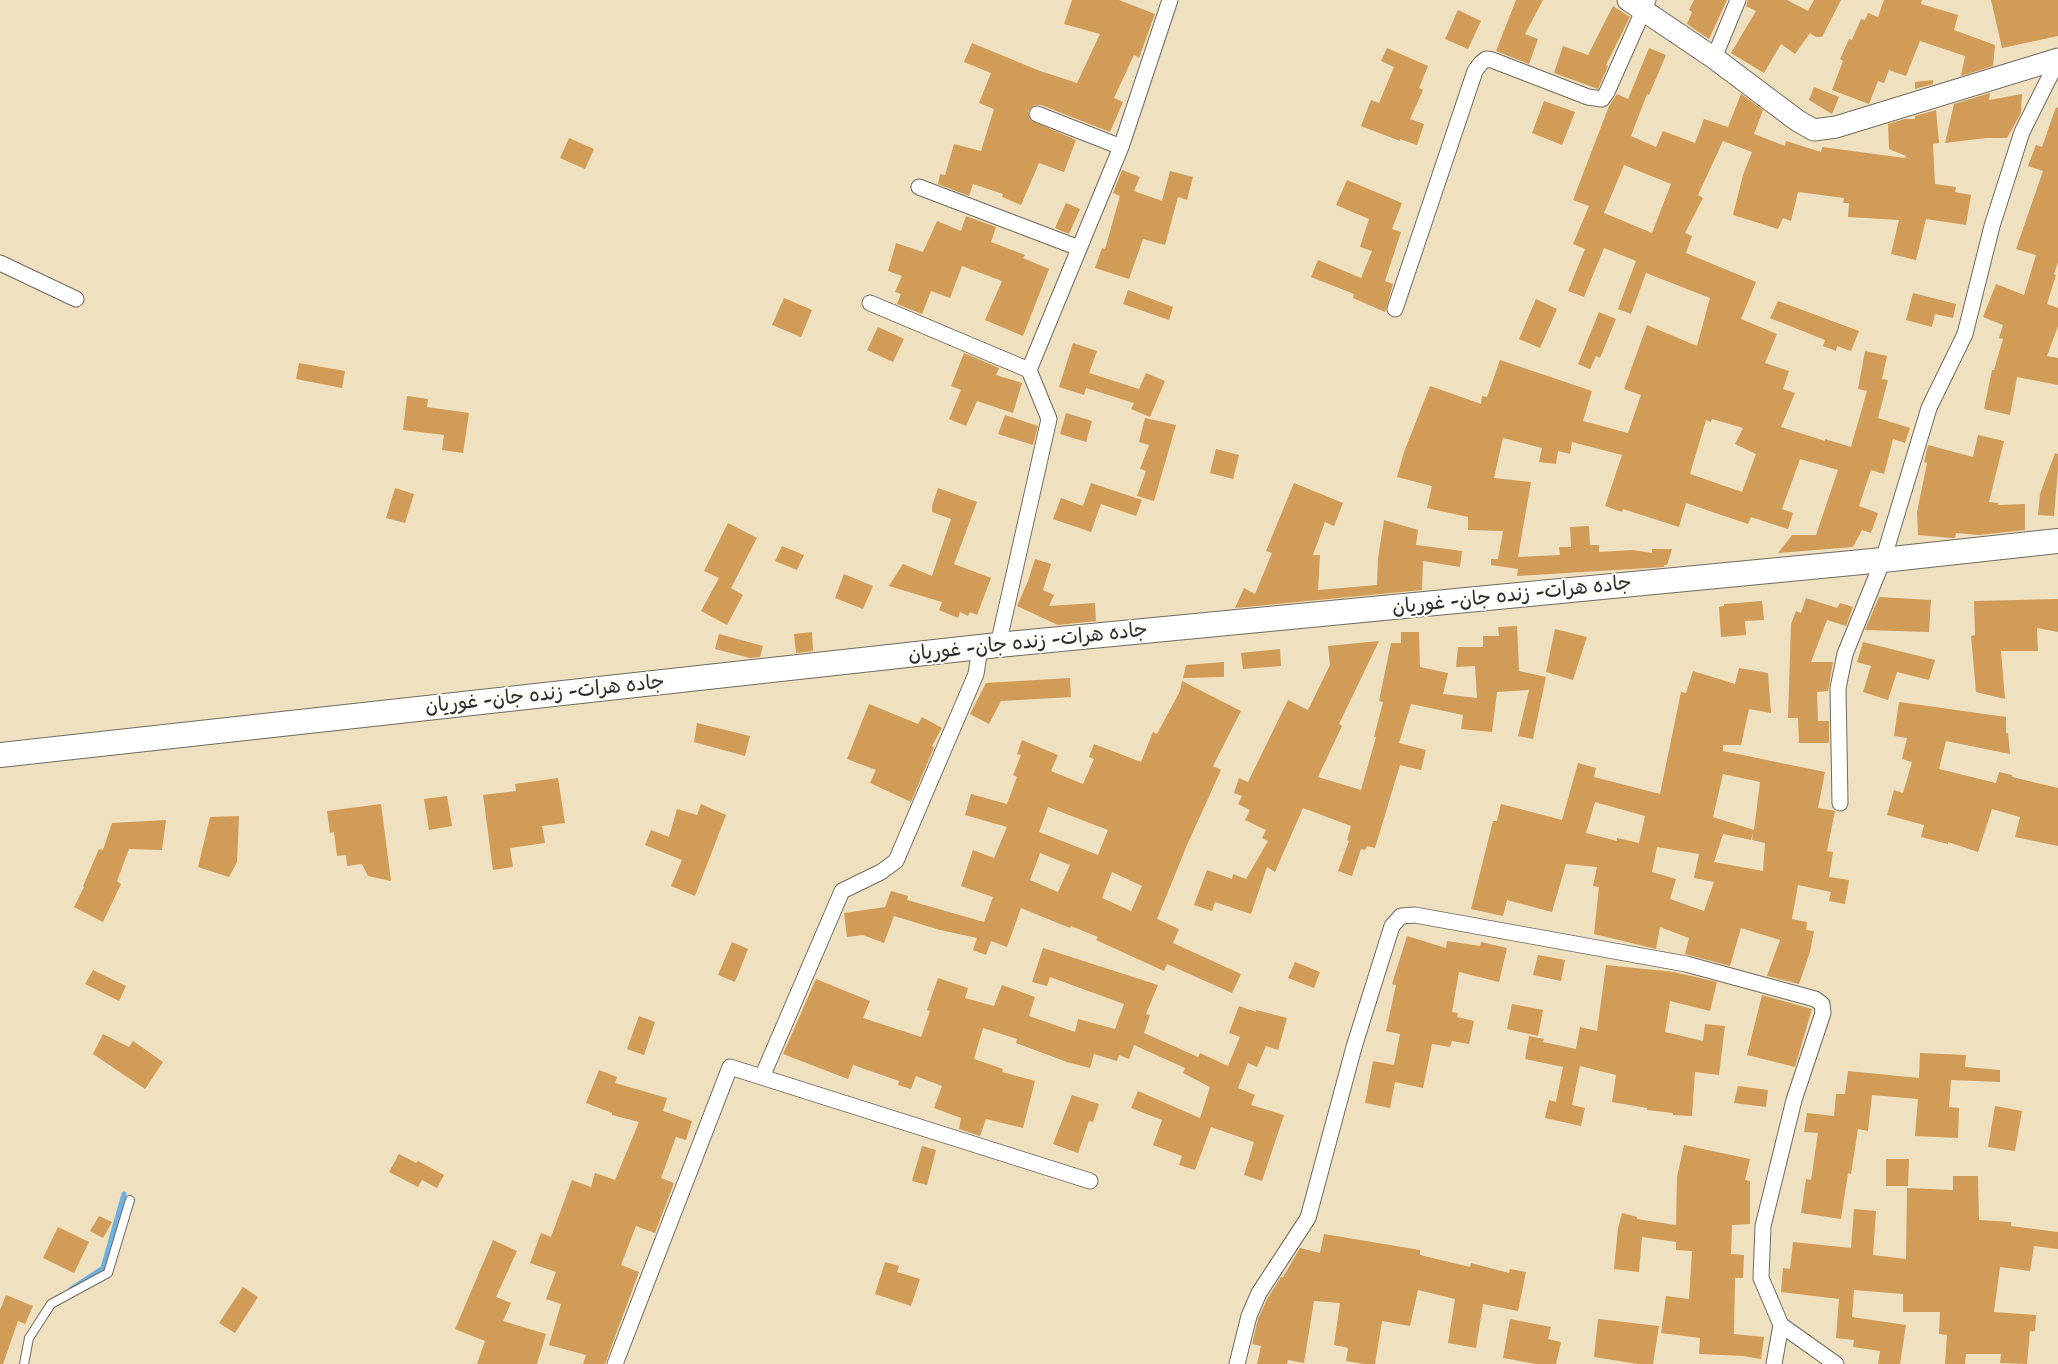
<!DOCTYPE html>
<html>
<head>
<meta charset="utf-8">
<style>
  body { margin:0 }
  canvas { display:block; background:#efe0c0 }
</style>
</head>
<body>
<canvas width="2058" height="1364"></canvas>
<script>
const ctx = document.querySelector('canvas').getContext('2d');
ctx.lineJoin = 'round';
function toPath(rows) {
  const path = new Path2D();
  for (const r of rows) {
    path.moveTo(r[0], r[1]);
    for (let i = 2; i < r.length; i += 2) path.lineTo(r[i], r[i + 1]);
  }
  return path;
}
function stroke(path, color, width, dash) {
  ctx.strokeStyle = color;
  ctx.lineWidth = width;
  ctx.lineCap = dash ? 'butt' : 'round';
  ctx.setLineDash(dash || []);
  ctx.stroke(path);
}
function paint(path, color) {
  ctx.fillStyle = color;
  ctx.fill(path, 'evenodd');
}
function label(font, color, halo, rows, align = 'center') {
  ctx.font = font + ' Sriracha,"Playpen Sans Arabic",sans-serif';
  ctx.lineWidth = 4.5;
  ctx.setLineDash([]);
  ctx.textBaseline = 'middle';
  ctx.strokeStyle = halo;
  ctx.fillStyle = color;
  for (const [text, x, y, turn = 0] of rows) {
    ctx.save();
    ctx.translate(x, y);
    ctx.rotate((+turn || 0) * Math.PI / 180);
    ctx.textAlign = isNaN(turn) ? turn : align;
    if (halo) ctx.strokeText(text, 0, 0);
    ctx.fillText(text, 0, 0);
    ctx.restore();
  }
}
const stream = toPath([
  [71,1289,103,1268,124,1194]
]);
const building = toPath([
  [1072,0,1119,0,1155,14,1139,58,1134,55,1114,98,1123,102,1110,132,1041,105,1035,105,1028,111,1030,120,1076,140,1064,172,1039,163,1021,205,1002,197,1003,194,973,184,969,196,938,184,940,174,945,175,954,144,981,151,994,109,979,103,991,73,964,62,972,43,1040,71,1077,83,1100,34,1064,24],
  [1516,0,1543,0,1525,34,1538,39,1529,64,1496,51],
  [1694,0,1727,0,1709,39,1687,24,1692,12,1689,10],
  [1748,0,1787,0,1808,11,1814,0,1841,0,1822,37,1816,37,1810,33,1795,54,1781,44,1764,73,1731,53,1756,11,1746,6],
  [1884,0,1922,0,1921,4,1958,15,1954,30,1995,45,1993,66,1961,76,1965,56,1920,41,1906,76,1889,70,1884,83,1878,81,1869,104,1832,90,1843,61,1840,59,1849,39,1852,40,1861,19,1865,20,1868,13,1878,17],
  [1991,0,2058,0,2058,36,2002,48],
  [1613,6,1630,17,1606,65,1608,66,1598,89,1554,73,1563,46,1588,55],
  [1458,10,1481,21,1468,49,1445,39],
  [1387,48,1428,66,1419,88,1423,90,1410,119,1424,124,1417,145,1400,139,1400,141,1361,126,1371,100,1379,103,1394,67,1381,61],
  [1649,48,1666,55,1649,95,1647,94,1631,136,1656,147,1663,131,1695,143,1704,119,1728,127,1741,94,1763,110,1754,134,1785,146,1786,141,1821,152,1822,147,1905,158,1906,156,1889,149,1888,124,1905,119,1915,119,1915,116,1936,110,1939,143,1933,144,1935,184,1956,187,1955,192,1971,195,1966,225,1926,219,1916,260,1891,254,1899,220,1848,217,1849,203,1843,203,1844,198,1798,192,1791,221,1783,218,1778,229,1733,215,1743,175,1752,152,1723,141,1698,195,1703,198,1685,233,1692,236,1686,253,1756,282,1741,319,1777,334,1765,363,1789,371,1783,389,1795,393,1781,427,1825,441,1825,439,1851,447,1867,391,1858,389,1865,351,1887,356,1882,379,1888,380,1878,418,1910,428,1905,443,1893,439,1884,474,1871,470,1859,506,1878,513,1871,533,1862,530,1853,547,1778,553,1792,535,1816,535,1838,470,1800,459,1782,509,1793,513,1788,529,1751,517,1748,524,1686,503,1679,527,1623,509,1622,512,1605,506,1622,455,1572,442,1570,454,1558,451,1556,464,1539,462,1542,448,1503,438,1494,478,1531,482,1518,557,1560,555,1559,547,1571,547,1570,527,1589,526,1590,545,1599,545,1599,552,1633,550,1652,553,1652,549,1672,549,1667,565,1664,565,1664,567,1517,576,1518,569,1491,565,1491,559,1498,559,1503,531,1468,530,1468,517,1427,508,1432,486,1397,477,1404,452,1430,386,1481,404,1482,396,1487,397,1500,360,1592,391,1583,421,1628,433,1641,395,1624,389,1647,325,1697,346,1710,298,1646,273,1631,314,1618,309,1636,261,1604,248,1584,297,1568,291,1585,249,1573,244,1589,206,1573,200,1609,106,1617,94,1628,99],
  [1624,165,1671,184,1652,233,1604,213],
  [1712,419,1743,428,1735,444,1756,454,1742,492,1690,474,1706,420,1711,422],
  [1933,80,1933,84,1915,89,1915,82],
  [1814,87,1839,97,1832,114,1809,100],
  [1990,93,1989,100,2022,94,2021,113,2007,138,1986,138,1945,143,1954,104],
  [1544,101,1575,112,1562,145,1532,133],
  [2056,107,2058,108,2058,262,2054,274,2056,275,2047,304,2058,308,2058,326,2047,356,2058,358,2058,385,2017,377,2010,415,1984,409,1992,370,1994,370,2003,339,1999,338,2003,325,1983,317,1996,284,2024,295,2036,255,2016,249,2043,171,2028,166,2036,145,2042,147],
  [569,138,594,149,585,169,560,158],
  [1122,170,1140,177,1134,191,1162,201,1170,171,1193,177,1187,200,1178,197,1165,245,1143,239,1129,279,1095,268,1102,248,1105,249,1120,196,1113,193],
  [1347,180,1402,203,1392,229,1401,232,1385,281,1393,284,1385,312,1353,298,1354,294,1311,277,1318,260,1361,278,1372,251,1360,247,1369,219,1336,205],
  [1066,203,1080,209,1069,234,1055,228],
  [966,216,996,227,991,242,1025,255,1023,258,1049,269,1023,336,985,320,1002,281,962,266,950,298,931,291,922,314,897,304,901,294,895,292,902,276,888,271,896,243,923,252,937,221,961,231],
  [1128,290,1173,307,1169,320,1123,304],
  [1913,293,1956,304,1953,318,1935,314,1932,327,1906,320],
  [784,298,812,310,801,337,772,325],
  [1536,299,1557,309,1540,348,1519,339],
  [1778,301,1859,331,1851,351,1837,346,1836,351,1823,346,1825,340,1770,318],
  [1599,312,1616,319,1600,358,1596,356,1590,369,1578,364],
  [878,327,904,339,893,362,867,350],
  [1073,343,1097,351,1089,373,1139,389,1146,373,1165,381,1150,417,1131,409,1134,403,1086,388,1084,395,1059,387],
  [964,353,999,368,996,375,1022,383,1013,413,977,401,966,426,949,419,961,390,951,386],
  [299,363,345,371,342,388,296,379],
  [407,396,428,399,427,407,469,413,463,453,442,450,444,435,403,430],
  [1066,413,1092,421,1086,442,1060,434],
  [1005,415,1038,426,1033,445,998,434],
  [1145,418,1176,425,1154,501,1137,496,1146,471,1140,469,1149,445,1139,442],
  [1978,435,2004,441,1989,502,1998,503,1998,505,2025,504,2025,530,1979,535,1956,533,1955,538,1952,538,1918,535,1917,512,1927,463,1924,462,1928,445,1973,457],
  [1216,449,1239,455,1233,479,1210,473],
  [2055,453,2058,454,2058,468,2054,516,2038,515,2040,494],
  [1091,483,1142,500,1136,516,1101,504,1091,532,1053,519,1061,498,1083,506],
  [1294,483,1343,503,1334,526,1325,522,1313,555,1320,555,1318,590,1377,585,1378,558,1384,520,1418,530,1416,545,1462,551,1460,567,1423,561,1422,590,1235,608,1244,588,1255,594,1272,553,1266,551],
  [395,488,414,494,405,523,386,518],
  [938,488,977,502,954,564,991,578,977,615,970,612,968,616,960,612,958,618,939,610,942,602,889,586,903,564,932,576,951,519,932,512,932,506],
  [728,523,757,538,731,588,743,595,727,625,701,611,719,578,704,571],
  [782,546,804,555,797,570,775,561],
  [1035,559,1051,564,1043,590,1054,595,1049,606,1095,603,1096,621,1058,625,1017,606,1028,581],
  [844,574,873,586,863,609,835,598],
  [1879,597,1931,600,1929,632,1865,630],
  [1806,598,1837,608,1840,603,1853,607,1846,626,1827,620,1811,662,1833,662,1828,691,1817,692,1818,721,1829,721,1829,743,1799,743,1798,718,1788,718,1791,624,1796,611,1801,613],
  [2058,599,2058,632,2037,628,2038,651,2001,651,2005,699,1976,692,1971,636,1975,635,1974,601],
  [1762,601,1764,620,1745,621,1746,635,1721,637,1719,607,1724,606,1724,604],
  [1517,626,1519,671,1546,677,1533,739,1518,736,1529,690,1497,692,1492,732,1461,729,1463,715,1411,704,1399,743,1426,750,1421,770,1400,765,1375,848,1367,846,1365,850,1361,849,1352,876,1338,871,1349,841,1347,840,1351,826,1303,808,1275,872,1267,867,1251,914,1215,902,1212,911,1194,905,1207,870,1232,879,1233,874,1246,879,1268,841,1262,838,1266,830,1245,820,1250,810,1238,804,1242,796,1234,793,1239,778,1248,782,1288,700,1308,710,1330,665,1328,646,1379,641,1339,724,1342,726,1318,777,1361,790,1376,737,1374,737,1383,702,1379,701,1391,643,1401,643,1401,632,1419,632,1420,667,1448,673,1443,694,1477,698,1475,666,1456,667,1458,647,1483,647,1483,636,1499,636,1498,627],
  [1555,629,1587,637,1573,680,1546,672],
  [812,632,813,651,796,653,794,634],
  [719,634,763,646,760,657,750,658,715,649],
  [1863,642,1935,660,1929,680,1897,672,1888,700,1863,692,1871,666,1857,662],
  [1280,649,1281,666,1243,669,1241,653],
  [1224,662,1224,677,1183,678,1186,665],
  [1739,668,1768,673,1771,713,1749,709,1741,745,1723,745,1723,751,1825,772,1818,808,1835,811,1827,851,1833,852,1829,877,1849,880,1845,904,1829,901,1831,892,1798,885,1792,919,1807,922,1806,930,1814,931,1810,952,1799,984,1767,976,1780,940,1741,928,1730,966,1685,954,1689,938,1660,927,1656,949,1594,934,1599,887,1593,886,1597,867,1566,864,1552,912,1507,900,1503,916,1471,909,1493,821,1497,821,1501,804,1562,820,1578,763,1596,768,1594,777,1660,794,1681,692,1686,693,1693,671,1735,684],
  [1723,774,1760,782,1754,830,1713,817],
  [1595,802,1645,816,1639,843,1617,838,1617,841,1586,833],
  [1753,833,1752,840,1765,843,1763,871,1714,862,1723,834,1751,840],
  [1657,847,1699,854,1694,878,1714,882,1704,911,1670,899,1676,879,1652,872],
  [1070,678,1071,697,1001,701,989,724,970,714,986,683],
  [1182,681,1241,711,1213,766,1221,770,1187,845,1157,919,1179,929,1173,943,1241,974,1232,993,1167,964,1164,971,1096,940,1098,937,1071,926,1070,928,1021,908,1007,947,991,941,986,955,973,950,977,938,940,930,894,916,884,943,863,935,847,937,844,913,885,907,891,891,908,896,907,900,984,922,993,897,961,886,973,850,994,858,1007,827,965,815,971,794,1007,804,1017,777,1013,775,1021,755,1017,754,1022,740,1058,755,1051,771,1083,784,1094,759,1089,757,1094,744,1141,762,1153,732,1157,734,1180,691],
  [1048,807,1108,830,1098,855,1039,832],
  [1040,853,1070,865,1058,892,1030,880],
  [1112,872,1142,886,1131,911,1102,898],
  [1899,702,2006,717,2006,733,2008,733,2010,754,1946,741,1939,769,1996,783,1999,772,2012,775,2012,777,2058,788,2058,846,2015,837,2020,817,1992,809,1978,852,1948,842,1948,844,1921,837,1924,825,1887,815,1894,790,1903,793,1912,762,1902,759,1907,738,1894,736],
  [869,704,918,724,922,717,942,728,932,746,934,747,911,802,870,783,876,770,847,759],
  [697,723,750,736,745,756,694,742],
  [558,778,565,823,542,826,545,843,510,848,513,867,493,870,483,795,516,791,515,784],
  [447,796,452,826,429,830,424,799],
  [381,804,391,881,368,876,362,864,347,866,346,855,337,856,334,832,330,833,327,811],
  [701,804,726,815,695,896,671,886,682,860,645,845,651,830,669,837,677,809,697,815],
  [239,816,237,862,229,877,198,867,210,817],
  [166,820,162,850,129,849,117,881,121,884,103,922,74,907,84,887,83,886,99,849,103,850,112,823],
  [1407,936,1446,948,1447,941,1480,946,1481,942,1507,948,1499,982,1459,972,1452,1012,1458,1013,1457,1017,1474,1021,1469,1044,1452,1041,1450,1047,1432,1044,1423,1088,1395,1082,1390,1108,1365,1103,1373,1061,1394,1065,1400,1034,1386,1031,1396,985,1392,984],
  [732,942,748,949,735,982,718,975],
  [1043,948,1158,985,1146,1014,1150,1015,1144,1033,1198,1057,1200,1053,1228,1066,1240,1037,1229,1033,1239,1006,1256,1012,1256,1010,1287,1018,1278,1050,1266,1046,1257,1067,1248,1063,1238,1088,1255,1095,1251,1105,1284,1115,1262,1181,1244,1175,1254,1142,1211,1127,1195,1170,1179,1165,1182,1156,1153,1145,1162,1120,1131,1108,1138,1091,1200,1118,1210,1087,1183,1073,1185,1068,1134,1045,1129,1059,1119,1055,1117,1061,1094,1054,1090,1068,1067,1062,1016,1043,1017,1039,983,1028,974,1059,1003,1069,1002,1072,1035,1081,1023,1128,986,1119,980,1136,959,1129,961,1118,934,1108,942,1086,916,1076,911,1089,898,1085,899,1081,853,1065,848,1079,783,1054,816,979,870,1001,863,1018,921,1037,930,1011,927,1010,938,978,968,988,965,998,994,1006,1002,985,1035,997,1029,1016,1075,1032,1078,1019,1115,1029,1124,1004,1050,977,1047,986,1032,982],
  [1538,955,1565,960,1561,981,1533,975],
  [1295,962,1320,972,1314,988,1288,978],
  [1606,965,1674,972,1717,982,1710,1011,1670,1001,1665,1032,1703,1041,1705,1024,1725,1026,1719,1075,1695,1072,1692,1116,1673,1115,1673,1113,1647,1110,1647,1108,1612,1102,1616,1075,1580,1066,1572,1105,1585,1108,1581,1126,1545,1118,1549,1100,1556,1102,1563,1067,1525,1059,1529,1036,1544,1039,1543,1042,1576,1049,1580,1027,1597,1031],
  [93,970,126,986,119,1001,85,984],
  [1762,995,1812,1009,1795,1067,1747,1055],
  [1512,1004,1543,1010,1538,1036,1507,1029],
  [639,1016,655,1022,644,1055,627,1049],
  [103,1034,129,1047,133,1041,163,1062,145,1089,93,1054],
  [1920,1053,1966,1055,1965,1067,2000,1070,2000,1082,1951,1080,1949,1107,1959,1108,1958,1138,1915,1136,1918,1099,1872,1095,1868,1131,1858,1129,1851,1174,1848,1173,1841,1219,1801,1213,1806,1179,1811,1180,1818,1133,1804,1132,1807,1113,1834,1116,1836,1094,1845,1094,1848,1071,1919,1078],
  [599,1070,617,1077,615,1083,667,1098,663,1111,692,1121,686,1140,676,1137,661,1178,674,1183,655,1233,636,1226,621,1265,639,1272,605,1364,583,1364,586,1355,549,1345,561,1304,546,1299,556,1272,530,1263,541,1233,551,1237,572,1180,591,1187,595,1173,615,1180,639,1122,612,1115,612,1113,586,1103],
  [1738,1086,1768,1090,1766,1107,1734,1103],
  [1072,1095,1099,1104,1093,1122,1089,1121,1078,1153,1053,1144],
  [1995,1106,2022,1111,2015,1151,1988,1147],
  [1684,1145,1750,1159,1745,1180,1750,1181,1750,1224,1732,1225,1731,1254,1744,1255,1743,1278,1735,1278,1734,1334,1764,1337,1761,1359,1743,1356,1699,1354,1700,1338,1661,1333,1666,1296,1689,1299,1692,1251,1676,1250,1676,1242,1642,1237,1639,1272,1614,1269,1618,1228,1622,1213,1637,1217,1637,1219,1676,1225,1677,1177],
  [922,1146,936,1150,927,1185,912,1181],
  [399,1154,416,1163,418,1161,444,1175,437,1188,422,1180,418,1187,389,1172],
  [1886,1159,1909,1159,1908,1186,1886,1186],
  [1953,1176,1978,1176,1979,1220,2011,1222,2011,1226,2058,1232,2058,1249,2034,1246,2030,1271,2000,1267,1994,1312,2036,1315,2035,1331,2030,1331,2027,1364,2000,1363,2001,1354,1966,1354,1965,1364,1945,1364,1947,1335,1939,1334,1940,1312,1903,1312,1903,1294,1854,1290,1852,1317,1906,1325,1900,1364,1878,1364,1880,1351,1853,1347,1854,1340,1836,1338,1839,1299,1781,1292,1783,1268,1790,1269,1793,1242,1851,1248,1854,1209,1876,1211,1873,1255,1906,1259,1907,1188,1953,1190],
  [99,1216,112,1222,103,1238,90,1231],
  [58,1227,89,1242,74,1273,43,1258],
  [1324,1234,1420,1250,1420,1255,1470,1267,1471,1263,1509,1273,1510,1269,1526,1272,1518,1311,1483,1304,1476,1348,1448,1343,1455,1299,1418,1290,1410,1326,1382,1321,1375,1364,1364,1364,1346,1361,1348,1348,1334,1345,1340,1303,1314,1301,1304,1363,1288,1360,1287,1364,1257,1364,1261,1346,1252,1344,1258,1319,1267,1299,1281,1277,1283,1277,1300,1248,1320,1253],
  [493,1240,517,1251,496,1297,511,1303,503,1321,546,1334,537,1364,477,1364,485,1341,455,1329],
  [885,1262,899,1266,897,1272,920,1279,911,1306,875,1294],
  [243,1287,258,1297,235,1333,219,1323],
  [6,1295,33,1306,25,1324,18,1321,3,1364,0,1364,0,1310],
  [1510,1319,1551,1327,1548,1339,1561,1342,1556,1364,1536,1364,1503,1358],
  [1598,1319,1659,1326,1653,1364,1638,1364,1594,1357]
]);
const lane = toPath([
  [24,1364,29,1338,51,1304,108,1273,130,1200]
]);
const street = toPath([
  [1714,58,1738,0],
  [1037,114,1121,147],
  [919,187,1079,248],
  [0,263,76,299],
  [870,303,1029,370],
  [1395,309,1475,71,1481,63,1486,59,1492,60,1588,97,1602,99,1607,92,1648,0],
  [998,645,1049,419,1029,370,1121,147,1170,0],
  [1840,803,1838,688,1845,654,1883,560,1929,408,1965,334,1992,226,2022,132,2058,60],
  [762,1077,842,891,881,872,896,861,976,674,980,648],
  [615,1364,730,1067,1090,1181],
  [1237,1364,1249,1316,1259,1293,1308,1218,1354,1047,1392,926,1401,916,1415,915,1686,964,1815,999,1822,1004,1823,1013,1794,1100,1763,1226,1761,1278,1781,1325,1836,1364],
  [1774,1364,1781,1325]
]);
const secondary = toPath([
  [1628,0,1714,58,1798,121,1814,130,1836,127,2058,59]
]);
const primary = toPath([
  [0,755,998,645,1883,560,2058,541]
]);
const streetNames = [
  ["جاده هرات- زنده جان- غوریان",1512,596,-6],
  ["جاده هرات- زنده جان- غوریان",1028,643,-6],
  ["جاده هرات- زنده جان- غوریان",545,695,-6]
];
stroke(stream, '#6cb1e2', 5);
paint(building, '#d19b58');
stroke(lane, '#706a5f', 10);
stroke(street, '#706a5f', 17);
stroke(secondary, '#706a5f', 23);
stroke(primary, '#706a5f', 26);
stroke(lane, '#fff', 8);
stroke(street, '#fff', 15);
stroke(secondary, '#fff', 21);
stroke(primary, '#fff', 24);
label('20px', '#2b2b2b', '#fdfcf7', streetNames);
</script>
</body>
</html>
